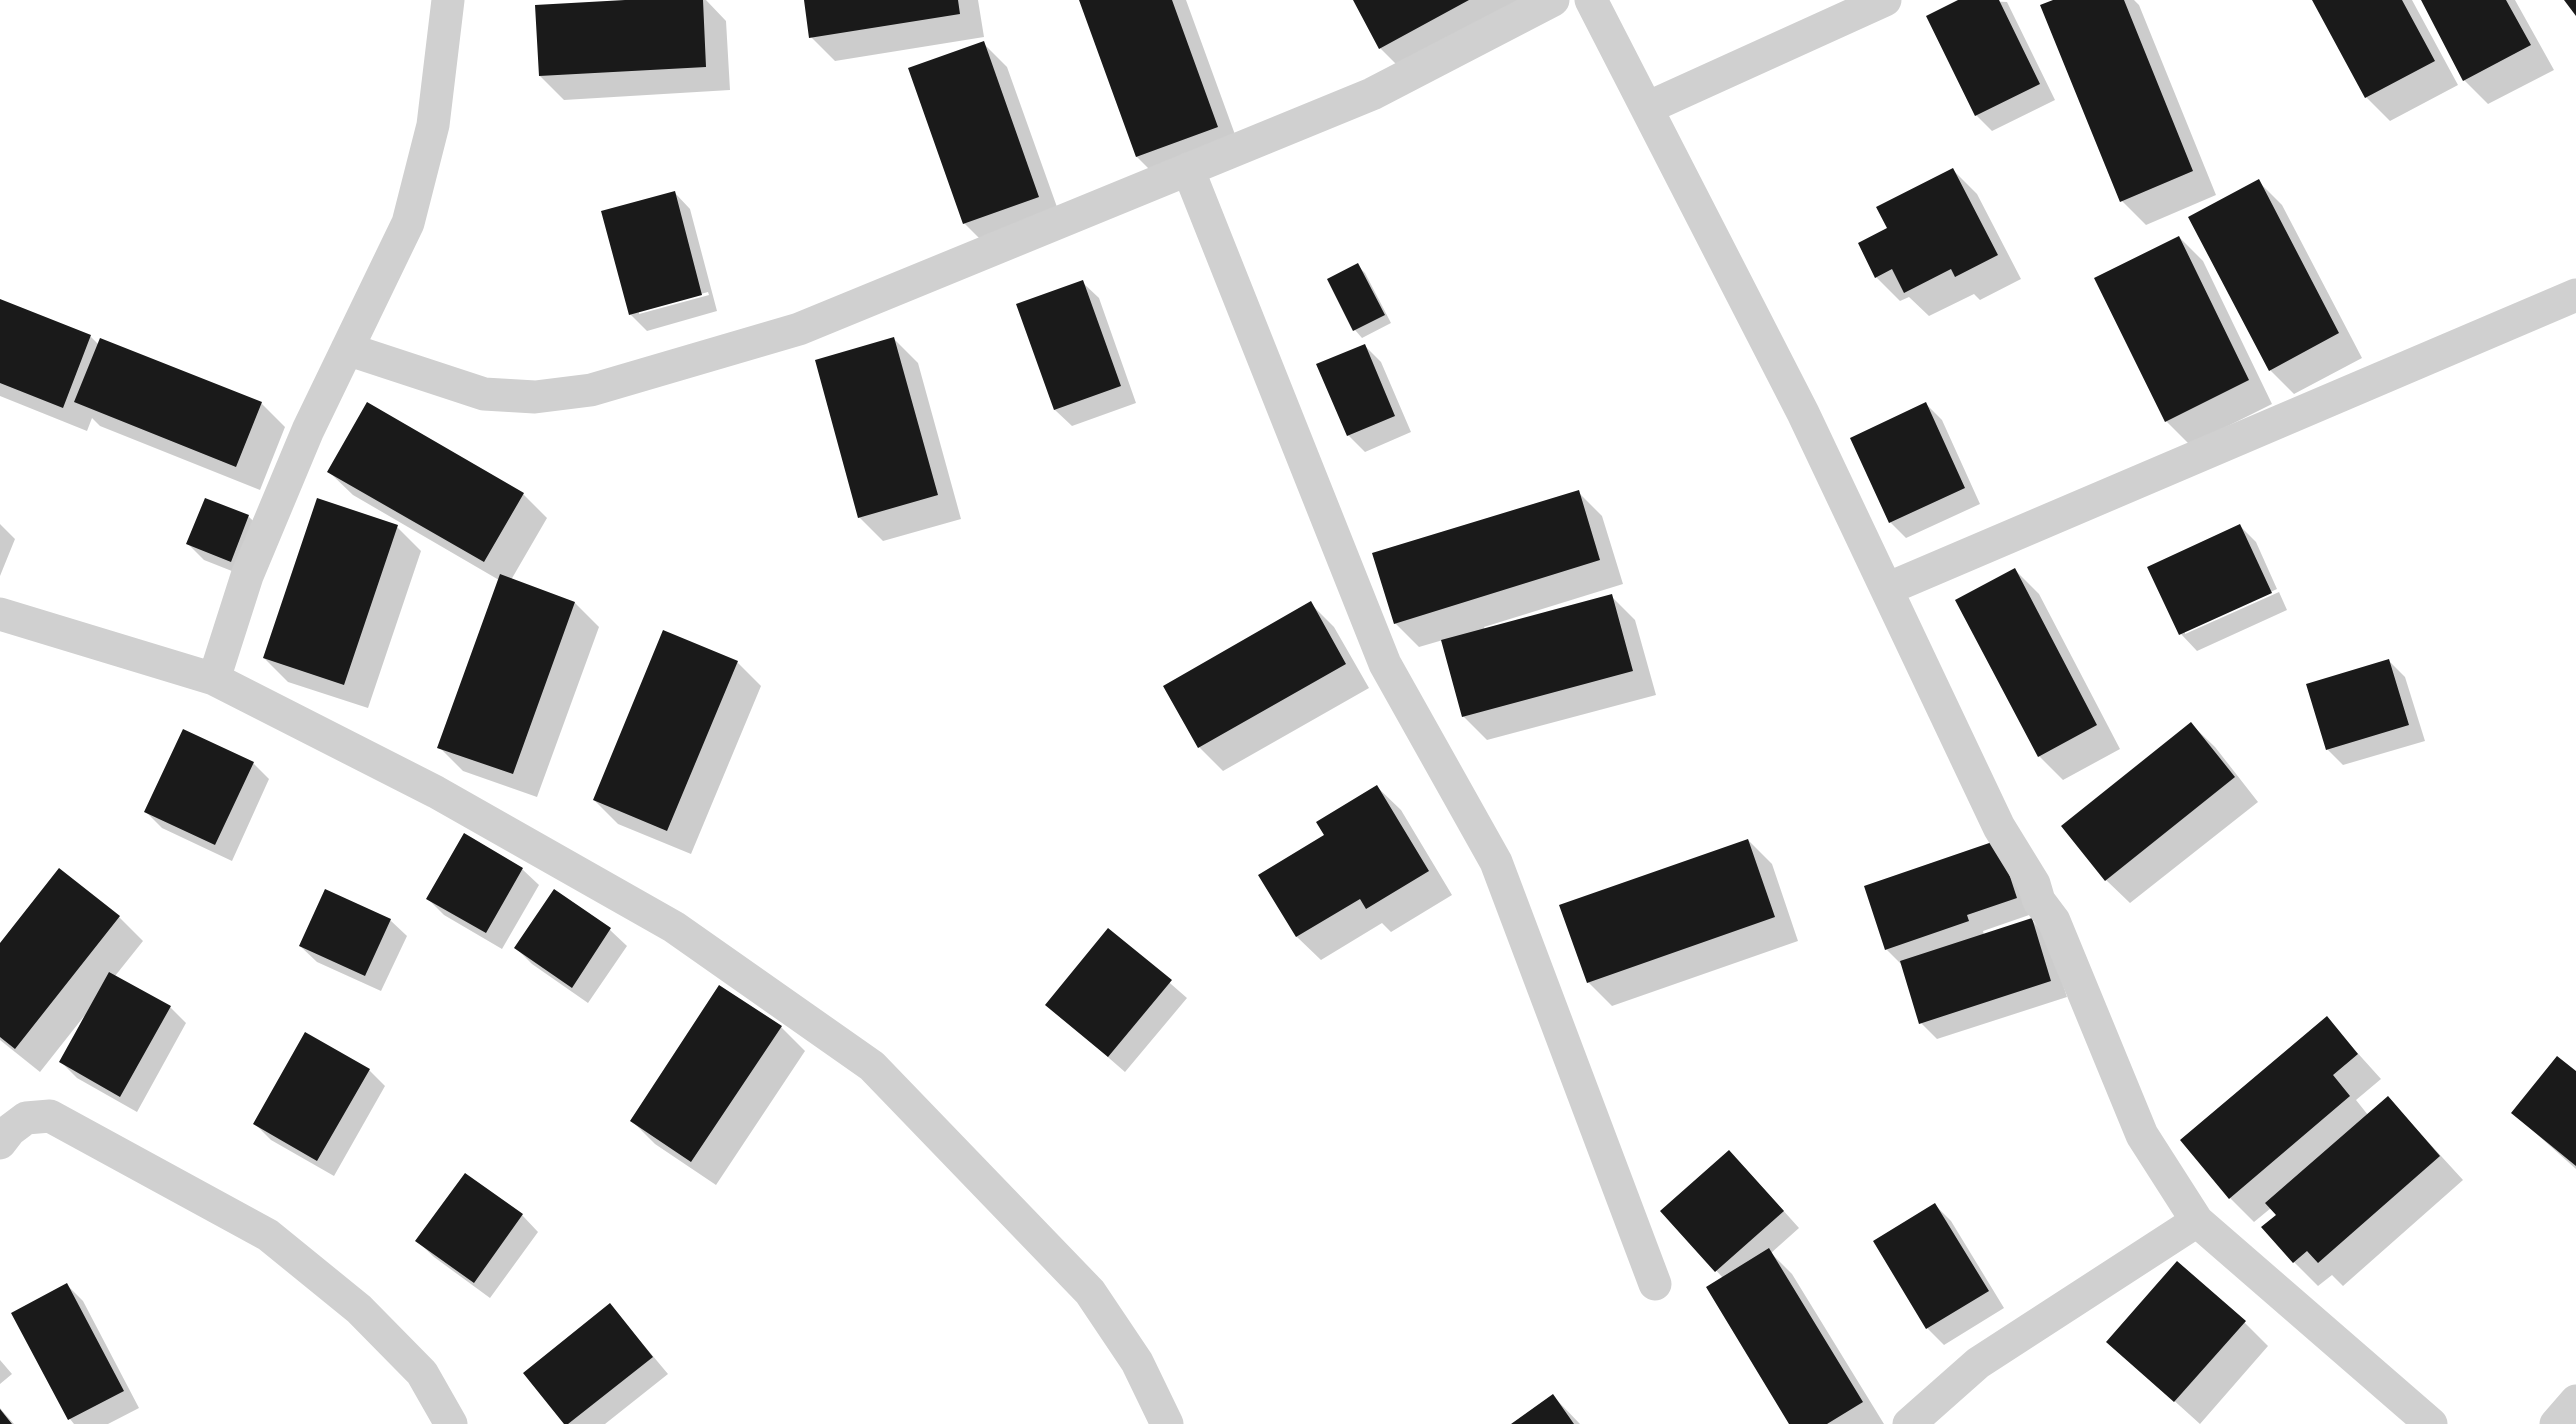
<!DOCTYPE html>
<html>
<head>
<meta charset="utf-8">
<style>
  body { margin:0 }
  canvas { display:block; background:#fff }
</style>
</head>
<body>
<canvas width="2576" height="1424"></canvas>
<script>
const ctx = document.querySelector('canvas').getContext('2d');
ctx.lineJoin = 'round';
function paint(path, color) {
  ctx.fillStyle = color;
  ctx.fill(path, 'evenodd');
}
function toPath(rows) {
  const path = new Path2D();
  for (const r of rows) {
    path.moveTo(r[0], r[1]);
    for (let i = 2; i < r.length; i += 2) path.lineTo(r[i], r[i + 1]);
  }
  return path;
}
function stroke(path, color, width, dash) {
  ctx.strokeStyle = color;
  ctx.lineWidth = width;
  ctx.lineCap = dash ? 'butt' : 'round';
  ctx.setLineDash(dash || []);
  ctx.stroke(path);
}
const shadow = toPath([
  [650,0,706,0,726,21,730,90,564,100,540,76],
  [805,0,978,0,984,37,835,61,811,37],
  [1080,0,1186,0,1241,151,1161,181,1137,157],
  [1354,0,1536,0,1404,72,1380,48],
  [1961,0,2007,2,2055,100,1992,131,1976,115],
  [2057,0,2134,0,2139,5,2216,195,2146,225,2122,201,2042,6],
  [2314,0,2412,0,2458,85,2390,121,2366,97],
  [2422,0,2515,0,2554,70,2488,104,2464,80],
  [983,43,1007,67,1062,221,988,247,964,223],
  [1953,170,1977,194,2021,279,1980,300,1974,294,1929,316,1909,297,1900,301,1876,277,1889,229],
  [2258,181,2282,205,2362,358,2294,394,2270,370],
  [674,192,690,209,717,311,647,331,630,314],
  [708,292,709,295,639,314,639,311],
  [2179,237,2203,261,2272,404,2190,445,2166,421],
  [1357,265,1365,273,1391,323,1362,338,1355,330],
  [1082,282,1099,298,1136,403,1072,426,1055,410,1018,305],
  [0,301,91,337,99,345,261,403,285,427,260,490,100,426,92,418,87,431,0,396],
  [894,339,918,363,961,519,883,541,859,517],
  [1364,345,1381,362,1411,432,1365,452,1348,435],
  [1926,404,1942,420,1980,504,1906,538,1890,522],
  [329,472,523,494,547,518,511,580,575,603,599,627,537,797,463,771,439,747,499,580,353,495],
  [1578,492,1602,516,1623,584,1484,627,1485,630,1611,596,1635,620,1656,695,1487,740,1463,716,1443,640,1419,647,1395,623],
  [248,516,265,532,247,577,204,560,188,544],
  [0,524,15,539,0,576],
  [2240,526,2256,542,2277,589,2185,631,2185,634,2279,592,2287,610,2197,651,2181,634,2149,568],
  [397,527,421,551,368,708,288,682,264,658],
  [2015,570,2039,594,2120,749,2063,780,2039,756],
  [1310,603,1334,627,1369,688,1223,771,1199,747],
  [2389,661,2405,677,2425,741,2343,765,2327,749],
  [737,662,761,686,691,854,618,824,594,800],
  [2191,724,2215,747,2258,802,2130,903,2106,880],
  [253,763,269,779,232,861,162,828,146,812],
  [1377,787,1401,810,1452,895,1391,932,1382,923,1321,960,1297,937,1260,875,1326,836],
  [1748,840,1772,864,1798,941,1612,1006,1588,982],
  [1998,842,2032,914,1983,931,1984,935,2031,920,2048,936,2067,997,1937,1039,1921,1023,1903,966,1886,949],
  [522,869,539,885,502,949,444,915,428,899],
  [555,891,610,930,627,946,588,1003,532,964,516,948],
  [119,917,143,941,115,976,170,1007,186,1023,137,1112,77,1078,61,1062,85,1015,40,1072,0,1040,0,945],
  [390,920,407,936,381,991,317,962,300,946],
  [1109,930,1187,998,1125,1072,1047,1004],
  [720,987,781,1027,805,1051,716,1185,655,1144,631,1120],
  [2326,1018,2381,1079,2356,1100,2368,1115,2388,1098,2463,1180,2343,1286,2332,1275,2318,1286,2294,1262,2264,1227,2278,1215,2271,1208,2254,1222,2230,1198],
  [369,1070,385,1086,334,1176,271,1140,255,1124],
  [2576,1073,2576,1169,2513,1113],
  [1745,1168,1799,1228,1771,1253,1792,1274,1884,1424,1791,1424,1723,1278,1662,1211],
  [1935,1205,1951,1221,2004,1308,1944,1345,1927,1328,1875,1242],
  [522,1215,538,1232,490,1298,434,1257,417,1241],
  [67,1285,83,1301,139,1408,108,1424,74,1424,70,1419,13,1314],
  [610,1305,668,1374,605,1424,566,1424],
  [2244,1322,2268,1346,2200,1424,2109,1342],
  [0,1360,12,1374,0,1384],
  [1553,1396,1580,1424,1513,1424],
  [0,1408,5,1414,14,1424,0,1424]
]);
const building = toPath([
  [625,0,703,0,706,67,539,76,535,5],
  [804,0,958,0,960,14,809,38],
  [1079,0,1172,0,1218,127,1136,157],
  [1353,0,1469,0,1379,49],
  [1958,0,1999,0,2040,84,1975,116,1926,16],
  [2053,0,2124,0,2193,171,2120,202,2040,5],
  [2312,0,2402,0,2435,61,2365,98],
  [2421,0,2506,0,2531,45,2463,81],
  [2564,0,2576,0,2576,16],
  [984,41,1039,197,963,224,908,68],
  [1953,168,1998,255,1955,277,1951,269,1904,293,1892,269,1875,278,1858,243,1887,228,1876,207],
  [2259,179,2339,333,2269,371,2188,217],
  [675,191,702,295,629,315,601,211],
  [2179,236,2249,380,2165,422,2094,278],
  [1358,263,1385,315,1353,331,1327,279],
  [1083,280,1121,386,1054,410,1016,304],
  [0,299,91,335,63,408,0,383],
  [894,337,938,495,858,518,815,360],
  [100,338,262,402,236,467,74,402],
  [1365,344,1395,416,1347,436,1316,364],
  [367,402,524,493,484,562,327,472],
  [1926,402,1965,488,1889,523,1850,438],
  [1579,490,1600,560,1394,624,1372,553],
  [205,498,249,515,231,562,186,544],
  [317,498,398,525,344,685,263,658],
  [2240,524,2272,593,2179,635,2147,567],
  [2015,568,2097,725,2038,757,1955,600],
  [500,574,575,602,513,774,437,748],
  [1612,594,1633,671,1462,717,1441,640],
  [1311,601,1346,664,1198,748,1163,686],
  [663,630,738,661,667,831,593,800],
  [2389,659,2409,725,2326,750,2306,684],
  [2191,722,2235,777,2105,881,2061,826],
  [183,729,254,762,215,845,144,812],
  [1377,785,1429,871,1366,909,1360,899,1296,937,1258,875,1324,835,1316,822],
  [464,833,523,868,486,933,426,899],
  [1748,839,1775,917,1587,983,1559,905],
  [1998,840,2017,898,1967,915,1969,921,1885,950,1864,886],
  [59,868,120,916,15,1049,0,1037,0,943],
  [325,889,391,919,365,976,299,946],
  [554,889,611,928,572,988,514,948],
  [2032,918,2051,981,1919,1024,1900,961],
  [1108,928,1172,980,1108,1057,1045,1005],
  [109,972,171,1006,120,1097,59,1062],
  [719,985,782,1026,691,1162,630,1121],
  [2327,1016,2358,1054,2333,1075,2350,1096,2229,1199,2180,1140],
  [305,1032,370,1069,317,1161,253,1124],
  [2557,1056,2576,1071,2576,1166,2511,1113],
  [2388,1096,2440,1156,2318,1263,2307,1251,2293,1263,2261,1227,2276,1215,2265,1203],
  [1729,1150,1784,1211,1715,1272,1660,1211],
  [465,1173,523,1214,474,1283,415,1241],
  [1935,1203,1989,1291,1926,1329,1873,1241],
  [1769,1248,1863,1402,1827,1424,1789,1424,1706,1287],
  [2177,1261,2246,1321,2174,1402,2106,1342],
  [67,1283,124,1391,68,1420,11,1313],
  [610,1303,653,1357,568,1424,564,1424,523,1373],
  [1553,1394,1574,1424,1511,1424],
  [0,1409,12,1424,0,1424]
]);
const minor = toPath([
  [1591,0,1803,413,1999,827,2034,884,2039,901,2054,921,2142,1135,2197,1221,2431,1424],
  [1647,108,1885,0],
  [1188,169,1385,664,1496,862,1655,1284],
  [347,349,484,394,535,397,591,390,799,329,1372,94,1553,0],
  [1887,589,2576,295],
  [0,614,214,679,247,576,308,430,408,223,433,125,448,0],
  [214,679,436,792,674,927,872,1066,1090,1292,1137,1362,1167,1424],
  [0,1143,10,1130,26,1118,50,1116,268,1235,359,1309,422,1373,451,1424],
  [1909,1424,1978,1363,2197,1221],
  [2556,1424,2576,1401]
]);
paint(shadow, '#0003');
paint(building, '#1a1a1a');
stroke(minor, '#d0d0d0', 33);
</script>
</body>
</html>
